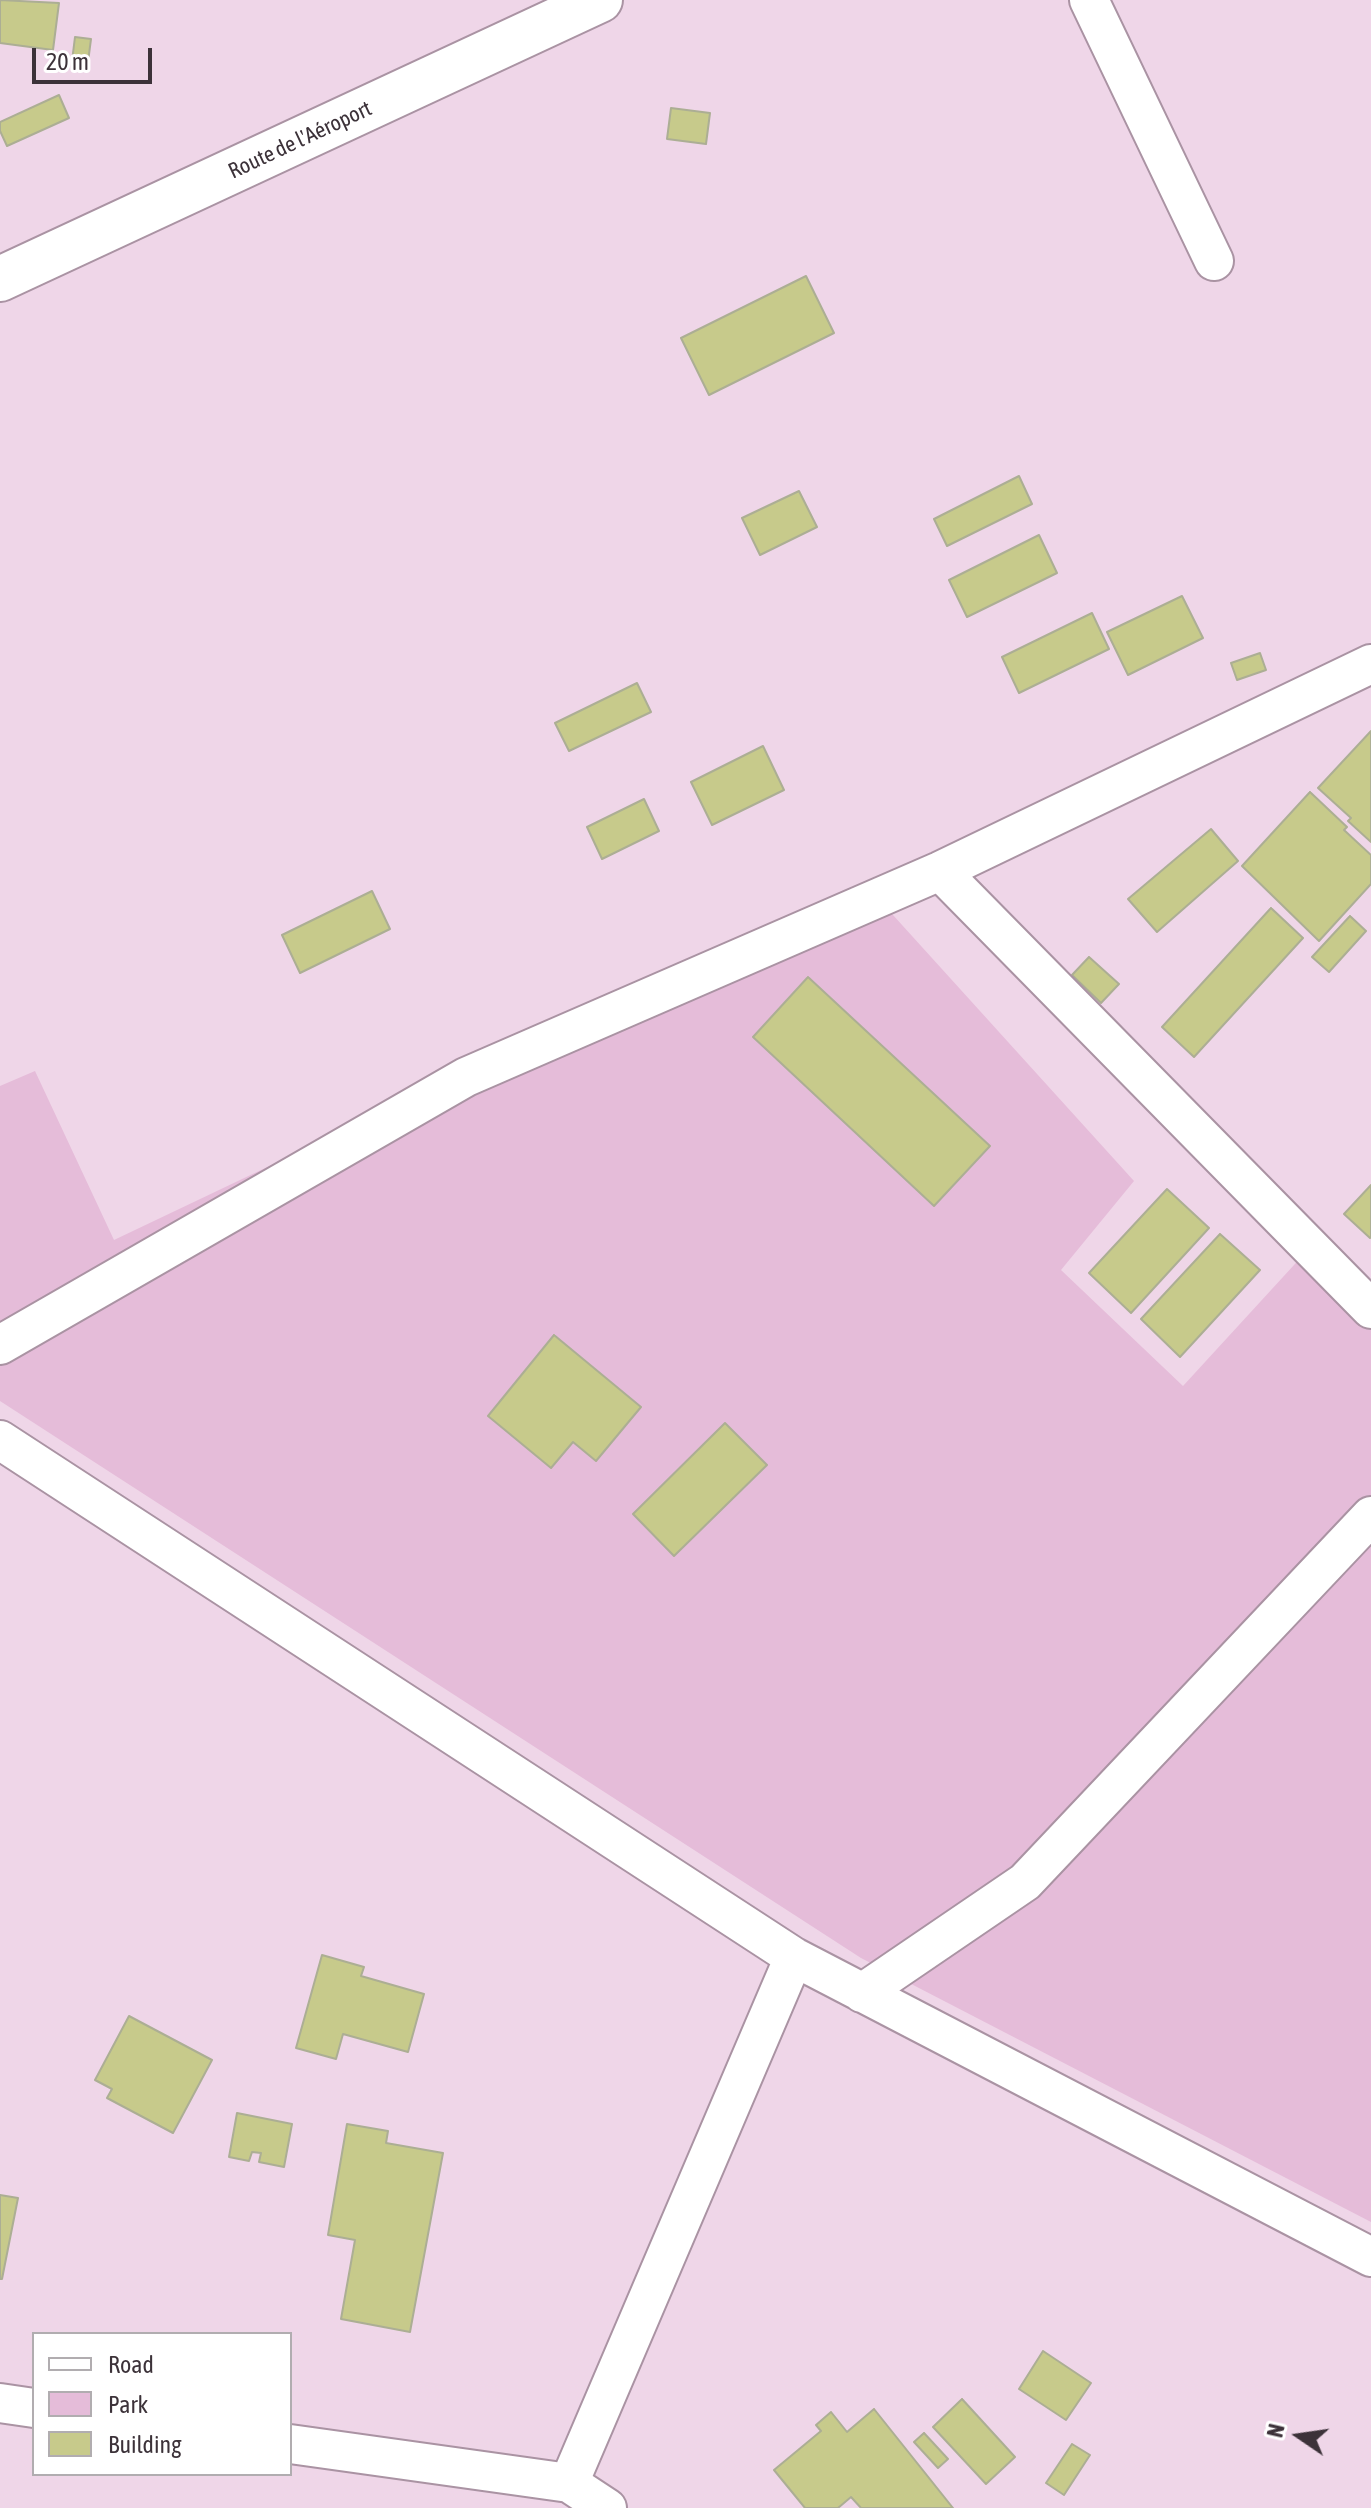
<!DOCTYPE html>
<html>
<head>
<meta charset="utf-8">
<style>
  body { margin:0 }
  #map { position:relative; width:1371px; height:2508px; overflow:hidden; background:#efd6e8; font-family:"Asap Condensed",sans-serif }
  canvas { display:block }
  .legend { position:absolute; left:32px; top:2332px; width:260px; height:144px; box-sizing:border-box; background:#fff; border:2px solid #b1adb0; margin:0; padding:10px 14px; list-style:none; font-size:24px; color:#3c3239 }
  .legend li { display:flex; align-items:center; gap:16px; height:40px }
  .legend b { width:40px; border:2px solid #b1adb0 }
  .north { position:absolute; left:1259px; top:2396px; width:80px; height:80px; -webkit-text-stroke:6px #fff; paint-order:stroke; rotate:283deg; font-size:22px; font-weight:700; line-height:32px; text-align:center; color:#3c3239 }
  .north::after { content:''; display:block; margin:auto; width:28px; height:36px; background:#3c3239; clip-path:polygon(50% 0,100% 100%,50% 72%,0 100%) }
  .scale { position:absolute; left:32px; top:48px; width:120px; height:36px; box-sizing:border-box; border:4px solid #3c3239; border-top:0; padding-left:10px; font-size:24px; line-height:28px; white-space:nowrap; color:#3c3239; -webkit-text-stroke:6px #fff; paint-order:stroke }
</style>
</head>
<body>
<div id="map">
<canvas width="1371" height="2508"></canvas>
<ul class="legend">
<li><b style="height:10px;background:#fff"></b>Road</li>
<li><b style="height:22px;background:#e5bcd9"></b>Park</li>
<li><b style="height:22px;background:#c7ca8b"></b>Building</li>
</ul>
<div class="north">N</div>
<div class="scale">20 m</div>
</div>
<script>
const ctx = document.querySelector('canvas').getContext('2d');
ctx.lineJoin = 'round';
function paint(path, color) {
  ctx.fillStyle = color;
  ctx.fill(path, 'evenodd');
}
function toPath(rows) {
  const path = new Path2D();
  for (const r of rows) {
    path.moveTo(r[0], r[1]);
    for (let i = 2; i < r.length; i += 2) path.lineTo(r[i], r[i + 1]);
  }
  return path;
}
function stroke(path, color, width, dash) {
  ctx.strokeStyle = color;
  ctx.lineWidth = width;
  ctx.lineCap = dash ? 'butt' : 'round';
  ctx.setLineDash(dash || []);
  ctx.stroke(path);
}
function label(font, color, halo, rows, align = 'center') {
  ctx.font = font + ' "Asap Condensed",sans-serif';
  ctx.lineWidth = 7;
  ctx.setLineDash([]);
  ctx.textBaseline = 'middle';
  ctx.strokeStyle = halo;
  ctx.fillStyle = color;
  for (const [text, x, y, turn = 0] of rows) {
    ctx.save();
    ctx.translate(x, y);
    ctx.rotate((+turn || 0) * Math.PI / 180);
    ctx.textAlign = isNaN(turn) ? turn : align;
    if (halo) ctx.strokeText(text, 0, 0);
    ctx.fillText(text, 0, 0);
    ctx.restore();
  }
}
const green = toPath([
  [864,883,1134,1181,1061,1270,1183,1386,1316,1241,1371,1297,1371,2222,861,1958,0,1401,0,1086,35,1071,114,1240]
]);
const building = toPath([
  [0,0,59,3,53,50,0,43,0,0],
  [75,37,91,39,88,62,72,61,75,37],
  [59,95,69,118,7,146,0,131,0,122,59,95],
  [671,108,710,113,706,144,667,139,671,108],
  [806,276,834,333,709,395,681,338,806,276],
  [1019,476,1032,504,947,546,934,519,1019,476],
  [799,491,817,527,760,555,742,518,799,491],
  [1039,535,1057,573,967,617,949,580,1039,535],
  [1182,596,1203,638,1128,675,1107,632,1182,596],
  [1092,613,1109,649,1019,693,1002,657,1092,613],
  [1260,653,1266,670,1237,680,1231,663,1260,653],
  [637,683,651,712,569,751,555,723,637,683],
  [1371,731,1371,842,1348,821,1351,818,1318,788,1371,731],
  [763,746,784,790,712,825,691,782,763,746],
  [1310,792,1347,827,1344,830,1371,855,1371,884,1319,941,1242,866,1310,792],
  [644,799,659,831,602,859,587,827,644,799],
  [1211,829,1238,861,1157,932,1128,899,1211,829],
  [372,891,390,929,300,973,282,935,372,891],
  [1271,908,1303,938,1194,1057,1162,1027,1271,908],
  [1350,916,1366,931,1329,972,1312,957,1350,916],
  [1089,957,1119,984,1101,1003,1072,975,1089,957],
  [808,977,990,1146,934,1206,753,1037,808,977],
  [1371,1185,1371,1237,1370,1238,1344,1214,1371,1185],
  [1167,1189,1209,1228,1131,1313,1089,1273,1167,1189],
  [1220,1234,1260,1270,1180,1357,1141,1319,1220,1234],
  [554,1335,641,1407,596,1461,573,1442,551,1468,488,1416,554,1335],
  [725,1423,767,1465,674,1556,633,1514,725,1423],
  [322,1955,364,1967,361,1976,424,1994,408,2052,343,2034,336,2059,296,2048,322,1955],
  [129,2016,212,2060,173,2133,107,2098,112,2089,95,2080,129,2016],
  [237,2113,292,2124,284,2167,259,2162,261,2153,252,2152,249,2161,229,2157,237,2113],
  [347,2124,388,2131,386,2143,443,2153,410,2332,341,2319,355,2240,328,2235,347,2124],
  [0,2195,18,2198,2,2279,0,2279,0,2195],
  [1043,2351,1091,2383,1066,2420,1019,2389,1043,2351],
  [962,2399,1015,2457,986,2484,933,2427,962,2399],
  [874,2409,953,2508,861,2508,851,2497,838,2508,805,2508,774,2470,821,2431,816,2425,831,2412,847,2432,874,2409],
  [924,2433,948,2459,938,2468,914,2442,924,2433],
  [1072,2444,1090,2455,1064,2495,1046,2483,1072,2444]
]);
const minor = toPath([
  [1089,0,1214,261],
  [940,871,1371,1309],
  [0,1345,466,1077,940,871,1371,664],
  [0,1440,794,1957,1371,2257],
  [862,1993,1025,1882,1371,1516],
  [0,2403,34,2408],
  [290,2444,569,2483,607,2508],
  [569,2483,794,1957]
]);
const secondary = toPath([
  [0,279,600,0]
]);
const streetNames = [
  ["Route de l'Aéroport",300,140,-25]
];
paint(green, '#e5bcd9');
paint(building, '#c7ca8b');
stroke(building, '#acae94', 2);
stroke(minor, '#aa93a3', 42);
stroke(secondary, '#aa93a3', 48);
stroke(minor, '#fff', 38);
stroke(secondary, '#fff', 44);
label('22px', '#3c3239', '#fff', streetNames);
</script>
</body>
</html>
